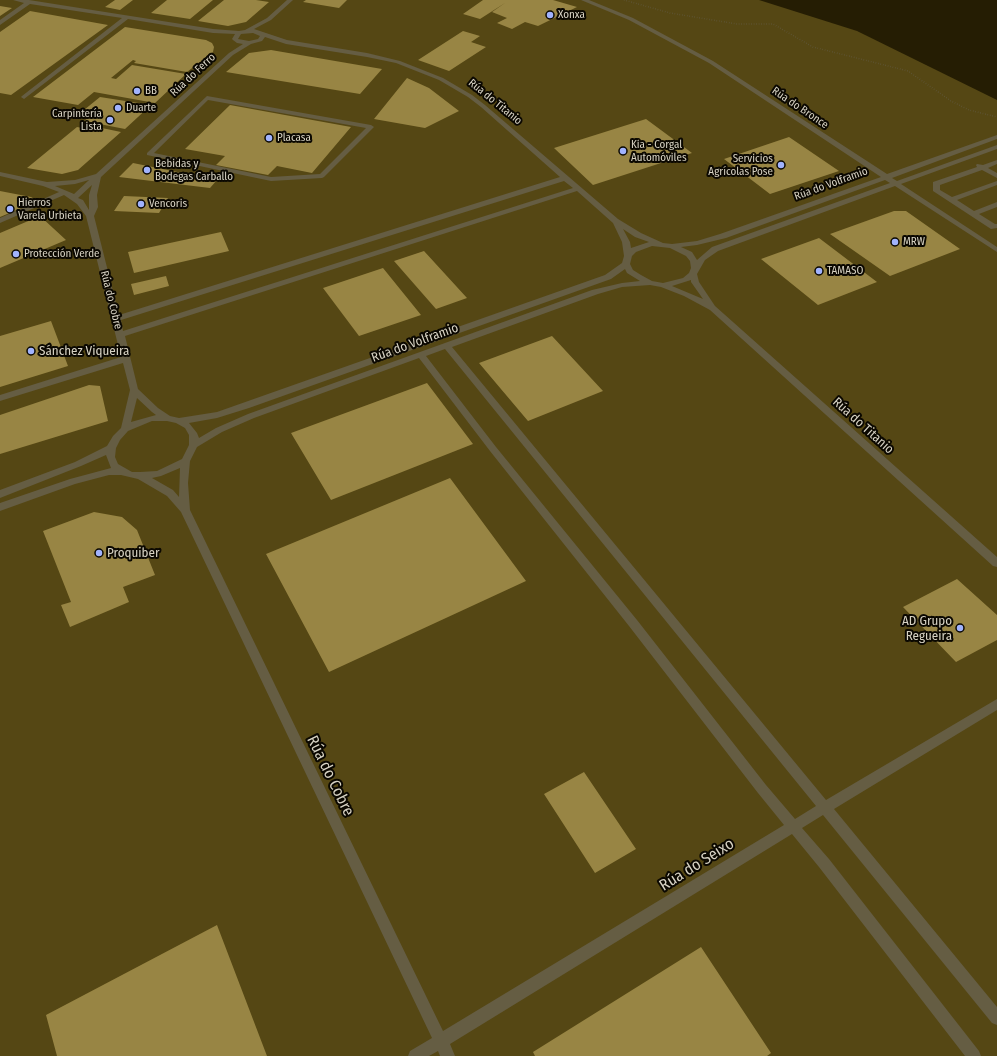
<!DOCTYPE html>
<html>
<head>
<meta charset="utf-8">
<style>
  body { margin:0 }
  canvas { display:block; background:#251d03 }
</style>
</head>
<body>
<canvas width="997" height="1056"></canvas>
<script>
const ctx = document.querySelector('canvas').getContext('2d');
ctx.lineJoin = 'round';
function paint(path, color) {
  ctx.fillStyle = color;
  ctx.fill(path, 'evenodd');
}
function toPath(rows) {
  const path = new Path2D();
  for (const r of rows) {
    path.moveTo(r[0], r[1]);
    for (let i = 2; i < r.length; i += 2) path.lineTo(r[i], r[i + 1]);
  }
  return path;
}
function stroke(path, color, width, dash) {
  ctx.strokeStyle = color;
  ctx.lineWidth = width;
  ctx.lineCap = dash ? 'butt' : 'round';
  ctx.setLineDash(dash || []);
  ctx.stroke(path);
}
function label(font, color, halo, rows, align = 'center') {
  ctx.font = font + ' "Fira Sans Condensed",sans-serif';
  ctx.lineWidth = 4;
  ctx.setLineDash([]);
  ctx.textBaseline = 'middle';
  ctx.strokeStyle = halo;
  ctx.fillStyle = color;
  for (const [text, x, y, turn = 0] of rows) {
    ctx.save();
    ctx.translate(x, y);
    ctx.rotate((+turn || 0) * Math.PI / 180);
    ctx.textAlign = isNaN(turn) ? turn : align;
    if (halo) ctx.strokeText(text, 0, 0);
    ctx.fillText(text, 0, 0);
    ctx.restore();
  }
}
const forest = toPath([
  [0,0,759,0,857,31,997,100,997,1056,0,1056]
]);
const building = toPath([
  [115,0,133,0,120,10,105,7],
  [167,0,213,0,190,19,151,13],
  [224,0,256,0,269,2,246,22,228,26,198,21],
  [306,0,347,0,339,8,303,2],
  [483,0,553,0,577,7,538,26,525,22,512,29,497,23,507,18,492,12,505,3,480,19,463,14],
  [0,6,12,8,0,16],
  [30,11,108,25,11,95,0,93,0,32],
  [125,27,206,40,212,43,214,47,213,52,187,72,134,63,136,61,133,60,111,78,116,79,132,65,186,74,155,103,94,92,78,105,33,97],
  [463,31,480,36,471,42,486,47,449,71,418,60],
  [271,50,382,69,360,94,226,72,249,53],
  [407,78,429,88,459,111,425,128,374,119],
  [100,97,151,105,125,129,84,121,96,112,84,110],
  [230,105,351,127,312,173,277,166,268,175,216,165,225,156,185,149],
  [646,119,692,153,593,185,554,148],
  [77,127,93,130,97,127,121,132,78,170,62,174,27,168],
  [789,137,839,171,770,194,724,159],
  [133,163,217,180,210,188,119,177],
  [0,191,31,197,38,201,0,217],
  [124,196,168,198,159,213,114,211],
  [894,211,906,211,960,249,890,276,830,234],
  [40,216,66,240,0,268,0,233],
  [221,232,229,251,134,273,128,252],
  [819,238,877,282,818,305,761,259],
  [424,251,467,298,436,309,394,261],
  [383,268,421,315,359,336,323,288],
  [166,276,169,286,134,295,131,284],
  [51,321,68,366,0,387,0,336],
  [552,336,603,391,528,421,479,363],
  [427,383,473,444,331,500,291,433],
  [89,385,100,386,108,421,0,454,0,415],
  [450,478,526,581,329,672,266,554],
  [94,512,122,517,137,530,155,575,123,587,129,602,70,627,61,605,71,602,43,531],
  [957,579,997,615,997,640,956,662,903,607],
  [584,772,636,849,595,873,544,794],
  [217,925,267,1056,57,1056,46,1015],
  [701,947,771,1053,767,1056,535,1056,533,1052]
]);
const path = toPath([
  [624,0,670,13,737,24,773,24,813,47,908,71,951,101,969,110,997,117]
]);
const minor = toPath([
  [13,0,29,0,213,29,239,31,245,30,267,18,287,0,293,0,271,20,254,29,287,40,367,53,400,61,443,78,472,95,485,105,618,219,641,233,663,243,672,244,697,241,720,234,881,177,709,63,629,20,581,0,589,0,633,18,713,61,887,174,997,135,997,139,892,178,897,181,997,145,997,149,901,184,997,247,997,252,895,186,718,251,705,260,697,274,699,282,715,306,997,557,997,567,993,566,710,310,684,296,661,287,650,285,622,287,598,294,452,347,826,800,997,699,997,710,834,809,997,1007,997,1025,992,1023,823,815,802,828,829,859,979,1051,981,1056,965,1056,819,867,792,834,450,1044,455,1056,440,1056,438,1051,429,1056,408,1056,410,1051,432,1038,181,512,167,496,138,479,121,475,109,475,75,484,0,511,0,503,70,479,111,468,106,455,81,466,0,498,0,490,75,462,107,446,113,436,121,428,130,390,123,363,0,401,0,395,121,357,86,216,77,204,64,195,0,223,0,218,59,192,43,186,0,176,0,172,47,182,75,180,96,174,229,53,243,44,237,43,233,40,232,39,235,34,213,33,128,19,24,99,21,97,22,96,122,18,30,4,0,25,0,20,24,3,13,0],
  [253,33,260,36,258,39,249,41,238,39,241,34,253,33],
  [265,37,286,44,367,57,396,63,439,80,468,97,481,107,560,177,119,315,94,216,98,207,97,195,101,177,233,55,251,44,262,41,265,37],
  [89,180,74,194,55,186,75,184,89,180],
  [885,180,890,183,712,247,697,260,692,252,681,247,697,245,726,238,885,180],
  [564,181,573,188,123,331,121,320,564,181],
  [92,185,89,195,89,210,83,200,78,198,92,185],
  [577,191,613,223,622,242,624,256,622,263,605,275,217,412,179,418,170,416,158,408,138,389,125,336,577,191],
  [623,229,635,237,649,242,631,248,630,242,623,229],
  [652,246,670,248,686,256,690,261,691,268,689,273,683,278,663,283,652,281,641,275,633,270,630,264,632,256,636,252,652,246],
  [625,269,627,273,640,281,622,283,592,290,248,414,216,428,199,438,197,433,189,423,217,418,249,408,611,279,625,269],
  [691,280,691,282,703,299,672,286,691,280],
  [445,349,816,806,795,819,766,785,637,620,496,447,426,356,445,349],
  [419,358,490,451,629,626,758,793,784,825,443,1031,190,510,188,483,190,461,197,447,222,432,254,418,419,358],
  [137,398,152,412,156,415,131,422,137,398],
  [152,421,167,421,176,423,185,428,189,435,189,445,182,459,157,471,140,472,132,472,118,464,115,457,116,448,120,440,128,431,152,421],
  [180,468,179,497,173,490,152,478,161,476,180,468],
  [207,96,371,125,374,127,324,177,322,178,271,181,147,155,147,153,207,96],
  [208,100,366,128,320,174,271,177,154,153,208,100],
  [997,160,997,164,988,168,997,173,997,178,982,170,940,185,940,190,952,197,997,181,997,185,957,200,974,211,997,202,997,207,979,214,995,224,997,224,997,228,991,229,933,191,933,182,977,167,976,165,977,164,983,165,997,160]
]);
const markers = [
  [550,15,4,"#a1b3fd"],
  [137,91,4,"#a1b3fd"],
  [118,108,4,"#a1b3fd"],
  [110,120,4,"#a1b3fd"],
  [269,138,4,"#a1b3fd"],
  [623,151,4,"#a1b3fd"],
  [781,165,4,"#a1b3fd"],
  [147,170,4,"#a1b3fd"],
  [141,204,4,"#a1b3fd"],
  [10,209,4,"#a1b3fd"],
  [895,242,4,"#a1b3fd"],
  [16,254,4,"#a1b3fd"],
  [819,271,4,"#a1b3fd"],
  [31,351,4,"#a1b3fd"],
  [99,553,4,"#a1b3fd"],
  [960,628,4,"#a1b3fd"]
];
const farPoinames = [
  ["Xonxa",558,15],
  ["BB",145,91],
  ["Duarte",126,108],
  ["Carpintería",102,114,"right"],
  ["Lista",102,127,"right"],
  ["Placasa",277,138],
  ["Kia - Corgal",631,145],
  ["Automóviles",631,158],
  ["Servicios",773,159,"right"],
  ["Agrícolas Pose",773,172,"right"],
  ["Bebidas y",155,164],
  ["Bodegas Carballo",155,177],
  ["Hierros",18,203],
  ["Varela Urbieta",18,216],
  ["Vencoris",149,204],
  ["MRW",903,242],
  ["Protección Verde",24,254],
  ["TAMASO",827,271]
];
const farStreetnames = [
  ["Rúa do Ferro",193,75,-43],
  ["Rúa do Titanio",495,102,39],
  ["Rúa do Bronce",800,108,34],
  ["Rúa do Volframio",831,184,-20],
  ["Rúa do Cobre",111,300,76]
];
const streetNames = [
  ["Rúa do Volframio",415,343,-20],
  ["Rúa do Titanio",863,426,42]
];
const poiNames = [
  ["Sánchez Viqueira",39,351],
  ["Proquiber",107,553],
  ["AD Grupo",952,621,"right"],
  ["Regueira",952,636,"right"]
];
const nearStreetnames = [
  ["Rúa do Cobre",330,776,64],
  ["Rúa do Seixo",697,865,-32]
];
paint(forest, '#554714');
paint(building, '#988544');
stroke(path, '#625b45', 1.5, [0.5, 2]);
paint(minor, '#655d43');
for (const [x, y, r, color] of markers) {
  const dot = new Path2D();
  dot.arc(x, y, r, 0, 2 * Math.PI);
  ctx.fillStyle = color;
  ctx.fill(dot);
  stroke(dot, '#0b0801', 1.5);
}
label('11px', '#d7d2c3', '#0b0801', farPoinames, 'left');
label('11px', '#d7d2c3', '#0b0801', farStreetnames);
label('13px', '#d7d2c3', '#0b0801', streetNames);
label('13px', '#d7d2c3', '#0b0801', poiNames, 'left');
label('16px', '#d7d2c3', '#0b0801', nearStreetnames);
</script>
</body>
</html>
